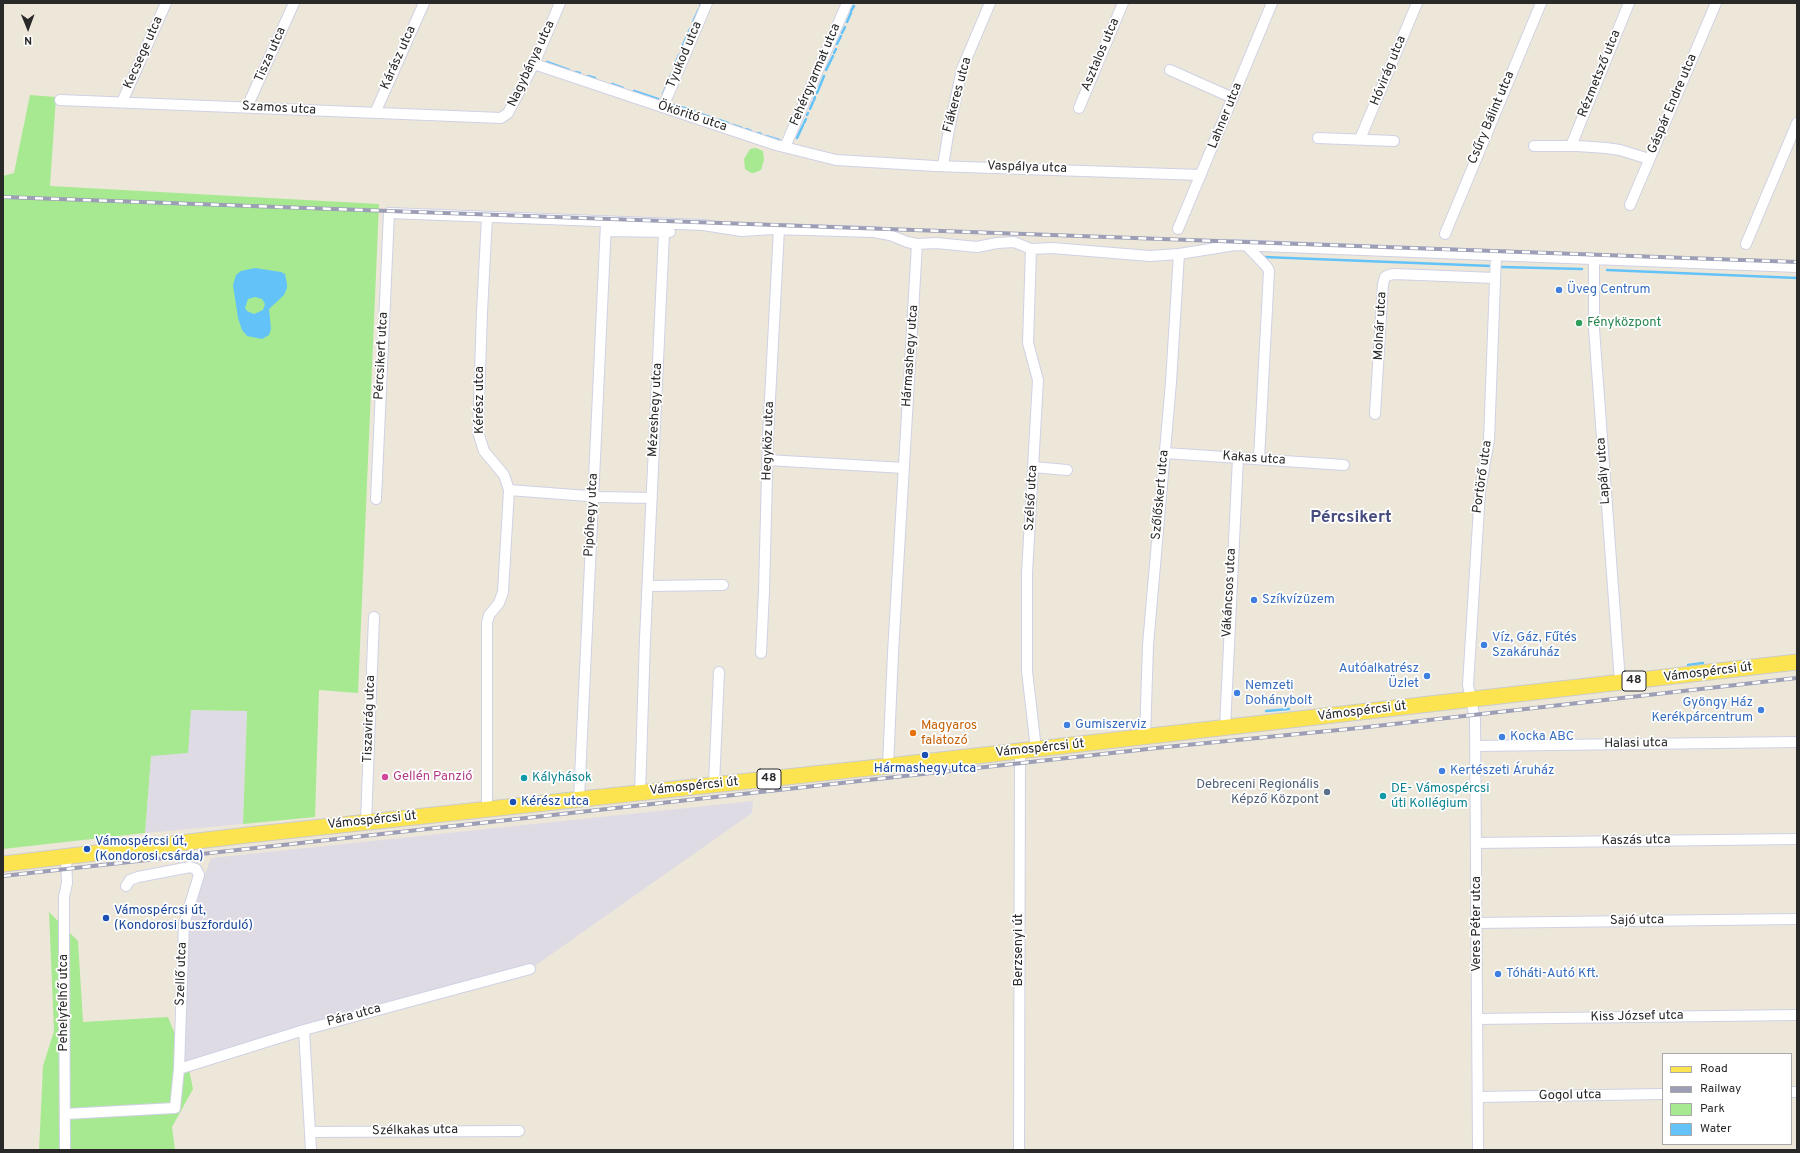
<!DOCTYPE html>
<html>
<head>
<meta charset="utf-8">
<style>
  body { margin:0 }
  #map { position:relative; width:1800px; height:1153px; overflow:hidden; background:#ede7da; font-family:Overpass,sans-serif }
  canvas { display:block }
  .frame { position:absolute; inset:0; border:4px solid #292929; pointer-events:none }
  .legend { position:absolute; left:1662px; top:1053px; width:130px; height:92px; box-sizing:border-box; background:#fff; border:1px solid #a9a9a9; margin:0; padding:5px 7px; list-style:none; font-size:12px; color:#292929 }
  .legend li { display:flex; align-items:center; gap:8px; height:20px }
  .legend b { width:20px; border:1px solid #a9a9a9 }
  .north { position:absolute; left:8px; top:8px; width:40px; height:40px; -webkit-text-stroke:3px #fff; paint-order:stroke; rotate:179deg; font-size:11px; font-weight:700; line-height:16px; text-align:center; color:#292929 }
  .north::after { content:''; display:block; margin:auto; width:14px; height:18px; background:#292929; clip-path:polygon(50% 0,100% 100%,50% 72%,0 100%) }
</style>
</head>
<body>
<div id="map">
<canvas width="1800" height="1153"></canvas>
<div class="frame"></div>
<ul class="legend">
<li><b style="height:5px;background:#fce450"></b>Road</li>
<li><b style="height:5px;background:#9c9eb6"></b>Railway</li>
<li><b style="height:11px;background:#a7e991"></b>Park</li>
<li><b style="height:11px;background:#63c3f9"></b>Water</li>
</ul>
<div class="north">N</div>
</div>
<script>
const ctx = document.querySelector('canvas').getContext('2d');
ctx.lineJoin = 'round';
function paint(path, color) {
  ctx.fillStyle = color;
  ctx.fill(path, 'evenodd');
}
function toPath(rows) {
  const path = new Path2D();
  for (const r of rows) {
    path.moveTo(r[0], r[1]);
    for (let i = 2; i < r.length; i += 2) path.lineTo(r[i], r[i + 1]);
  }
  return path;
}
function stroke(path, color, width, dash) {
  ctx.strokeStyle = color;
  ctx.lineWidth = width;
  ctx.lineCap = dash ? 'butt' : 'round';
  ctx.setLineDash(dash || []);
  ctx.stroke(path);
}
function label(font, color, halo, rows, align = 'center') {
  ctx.font = font + ' Overpass,sans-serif';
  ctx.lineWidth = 3.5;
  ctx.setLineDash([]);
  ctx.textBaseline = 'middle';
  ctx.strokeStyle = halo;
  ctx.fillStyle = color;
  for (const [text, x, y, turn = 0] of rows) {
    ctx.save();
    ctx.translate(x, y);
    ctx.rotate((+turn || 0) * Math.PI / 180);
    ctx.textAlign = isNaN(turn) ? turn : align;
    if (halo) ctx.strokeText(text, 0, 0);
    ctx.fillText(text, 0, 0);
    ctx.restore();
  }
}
const industrial = toPath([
  [190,710,247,711,243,824,145,833,151,756],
  [753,801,752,813,536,965,189,1069,184,1058,187,924,211,858]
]);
const green = toPath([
  [30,95,56,97,50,186,379,204,358,693,319,690,315,817,243,824,247,711,191,710,188,753,151,756,145,833,3,849,3,176,14,173],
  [756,148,763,151,764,160,761,170,754,173,751,173,745,169,744,159,750,149],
  [49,912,78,941,83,1022,168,1017,189,1069,193,1089,172,1127,175,1150,39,1150,43,1066,54,1031]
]);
const water = toPath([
  [255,268,281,272,285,274,287,284,287,288,284,295,269,309,271,329,269,335,262,339,247,336,242,330,238,318,233,285,236,275,241,271],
  [255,297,262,299,265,304,263,310,254,314,247,311,245,308,248,299]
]);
const stream = toPath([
  [700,7,701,3],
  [851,11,854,6],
  [693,22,699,9],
  [847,22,851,13],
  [842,33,845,27],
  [837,44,841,36],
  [681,50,690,29],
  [834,53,836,49],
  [547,62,569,70],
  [675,65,679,55],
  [826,70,833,56],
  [575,72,580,73],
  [588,76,595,78],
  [612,84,623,88],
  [634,91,658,99],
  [817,93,824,76],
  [663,94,672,73],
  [814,100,815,97],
  [674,105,694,111],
  [810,109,813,102],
  [701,114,715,119],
  [807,115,808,113],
  [719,120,728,123],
  [804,123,806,119],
  [733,125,742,128],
  [746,129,751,131],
  [758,133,761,134],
  [766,136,779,140],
  [797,138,803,125],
  [1264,257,1491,266],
  [1501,267,1582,269],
  [1607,270,1797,278],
  [1688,665,1703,663],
  [1266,711,1289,709]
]);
const minor = toPath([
  [534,64,776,145,836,160,935,166,1201,175],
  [1170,70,1233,98],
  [60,100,501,118,508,113,534,64,560,3],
  [122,102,166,3],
  [247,107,294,3],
  [663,107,707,3],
  [1079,108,1123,3],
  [375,113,424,3],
  [1318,138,1394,141],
  [1360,139,1417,3],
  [1534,146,1577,146,1606,148,1620,150,1649,159],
  [1571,146,1629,3],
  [785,147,847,3],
  [943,166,948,135,962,69,990,3],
  [1630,205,1716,3],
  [1178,229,1272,3],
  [606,231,670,232],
  [1445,234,1541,3],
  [1746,244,1797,123],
  [1247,246,1267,267,1269,271,1259,459],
  [1031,249,1028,343,1038,380,1027,573,1027,671,1036,749],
  [1594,259,1594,329,1620,682],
  [1375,414,1383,284,1385,277,1389,275,1394,274,1495,278],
  [1165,453,1344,465],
  [767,460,904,468],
  [1033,467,1067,470],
  [509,490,601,497,652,498],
  [376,499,389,213,703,225,742,231,773,229,874,232,890,235,907,242,917,244,936,243,977,247,997,243,1014,242,1031,249,1052,248,1150,256,1179,254,1235,245,1797,267],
  [648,586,723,585],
  [761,653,764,591,768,437,779,229],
  [1225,728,1238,458],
  [1145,737,1148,645,1171,382,1179,254],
  [1475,746,1797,742],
  [888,766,893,653,917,244],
  [714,784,719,672],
  [640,793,645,639,664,233],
  [579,799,606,223],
  [487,809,487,623,489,615,499,603,503,592,509,490,504,475,484,451,478,432,482,312,487,217],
  [366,822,374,617],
  [1476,843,1797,839],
  [1477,923,1797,919],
  [1477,1019,1797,1015],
  [304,1030,311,1150],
  [179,1069,304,1030,530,969],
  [1791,1092,1797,1092],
  [1478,1097,1663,1094],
  [65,1114,175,1108,179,1069,184,924,199,875,196,869,190,867,138,877,130,880,126,886],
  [311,1132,519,1131],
  [65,1150,64,935,64,897,67,883,66,857],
  [1019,1150,1020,751],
  [1478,1150,1475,719,1468,685,1480,491,1489,440,1496,255]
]);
const primary = toPath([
  [3,864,248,835,888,766,1797,662]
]);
const rail = toPath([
  [3,197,1797,262],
  [3,876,1166,747,1359,728,1797,678]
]);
const markers = [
  [1559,290,4,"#3f7fe0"],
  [1579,323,4,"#2e9e5b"],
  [1254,600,4,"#3f7fe0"],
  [1484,645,4,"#3f7fe0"],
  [1427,676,4,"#3f7fe0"],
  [1237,693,4,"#3f7fe0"],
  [1761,710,4,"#3f7fe0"],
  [1067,725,4,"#3f7fe0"],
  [913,733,4,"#e8710a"],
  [1502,737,4,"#3f7fe0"],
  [925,755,4,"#1a4fb4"],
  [1442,771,4,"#3f7fe0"],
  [385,777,4,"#d1479c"],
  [524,778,4,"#0f9aa8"],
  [1327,792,4,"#5c6f8a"],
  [1383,796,4,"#0f9aa8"],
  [513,802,4,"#1a4fb4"],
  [87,849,4,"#1a4fb4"],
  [106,918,4,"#1a4fb4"],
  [1498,974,4,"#3f7fe0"]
];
const shields = [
  [1634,681,24],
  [769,779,24]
];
const shieldNames = [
  ["48",1634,681],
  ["48",769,779]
];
const streetNames = [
  ["Kecsege utca",144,53,-66],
  ["Tisza utca",271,55,-66],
  ["Tyukod utca",685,55,-67],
  ["Asztalos utca",1101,55,-67],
  ["Kárász utca",399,58,-66],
  ["Nagybánya utca",532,64,-65],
  ["Hóvirág utca",1389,71,-68],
  ["Rézmetsző utca",1600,74,-68],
  ["Fehérgyarmat utca",816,75,-67],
  ["Fiákeres utca",958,95,-75],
  ["Gáspár Endre utca",1673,104,-67],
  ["Szamos utca",279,109,3],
  ["Lahner utca",1226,116,-68],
  ["Ököritó utca",692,117,18],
  ["Csűry Bálint utca",1492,118,-67],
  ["Vaspálya utca",1027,168,2],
  ["Molnár utca",1381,326,-87],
  ["Pércsikert utca",382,356,-87],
  ["Hármashegy utca",911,356,-86],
  ["Kérész utca",480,400,-90],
  ["Mézeshegy utca",656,410,-87],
  ["Hegyköz utca",769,441,-88],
  ["Kakas utca",1254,459,4],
  ["Lapály utca",1604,471,-94],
  ["Portörő utca",1483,477,-82],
  ["Szőlőskert utca",1161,495,-85],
  ["Szélső utca",1032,498,-87],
  ["Pipóhegy utca",592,515,-87],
  ["Vákáncsos utca",1230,593,-87],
  ["Vámospércsi út",1708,673,-7],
  ["Vámospércsi út",1362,712,-7],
  ["Tiszavirág utca",370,719,-88],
  ["Halasi utca",1636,744,-1],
  ["Vámospércsi út",1040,749,-6],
  ["Vámospércsi út",694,787,-6],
  ["Vámospércsi út",372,821,-6],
  ["Kaszás utca",1636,841,-1],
  ["Sajó utca",1637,921,-1],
  ["Veres Péter utca",1477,924,-90],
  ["Berzsenyi út",1019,950,-90],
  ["Szellő utca",182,974,-88],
  ["Pehelyfelhő utca",64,1003,-90],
  ["Pára utca",354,1016,-15],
  ["Kiss József utca",1637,1017,-1],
  ["Gogol utca",1570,1096,-1],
  ["Szélkakas utca",415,1131,-1]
];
const shopNames = [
  ["Üveg Centrum",1567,290],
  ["Szíkvízüzem",1262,600],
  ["Víz, Gáz, Fűtés",1492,638],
  ["Szakáruház",1492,653],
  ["Autóalkatrész",1419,669,"right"],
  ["Üzlet",1419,684,"right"],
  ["Nemzeti",1245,686],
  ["Dohánybolt",1245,701],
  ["Gyöngy Ház",1753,703,"right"],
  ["Kerékpárcentrum",1753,718,"right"],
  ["Gumiszerviz",1075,725],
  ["Kocka ABC",1510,737],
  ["Kertészeti Áruház",1450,771],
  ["Tóháti-Autó Kft.",1506,974]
];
const leisureNames = [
  ["Fényközpont",1587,323]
];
const foodNames = [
  ["Magyaros",921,726],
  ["falatozó",921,741]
];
const transitNames = [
  ["Hármashegy utca",925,769,"center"],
  ["Kérész utca",521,802],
  ["Vámospércsi út,",95,842],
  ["(Kondorosi csárda)",95,857],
  ["Vámospércsi út,",114,911],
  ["(Kondorosi buszforduló)",114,926]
];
const hotelNames = [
  ["Gellén Panzió",393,777]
];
const cultureNames = [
  ["Kályhások",532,778],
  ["DE- Vámospércsi",1391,789],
  ["úti Kollégium",1391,804]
];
const serviceNames = [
  ["Debreceni Regionális",1319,785],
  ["Képző Központ",1319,800]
];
const districtNames = [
  ["Pércsikert",1351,519]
];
paint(industrial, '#dfdbe5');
paint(green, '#a7e991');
paint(water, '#63c3f9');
stroke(stream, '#63c3f9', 2.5);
stroke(minor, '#cfd1e4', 12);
stroke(primary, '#ccc', 17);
stroke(minor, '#fff', 10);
stroke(primary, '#fce450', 15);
stroke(rail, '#9c9eb6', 4);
stroke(rail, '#fff', 2.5, [8]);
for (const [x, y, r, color] of markers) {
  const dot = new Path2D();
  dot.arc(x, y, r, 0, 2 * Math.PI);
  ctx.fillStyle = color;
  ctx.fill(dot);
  stroke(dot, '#fff', 1.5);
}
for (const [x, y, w] of shields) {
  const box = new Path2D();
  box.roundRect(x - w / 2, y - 10, w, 20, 3);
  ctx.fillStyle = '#fff';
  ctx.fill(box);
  stroke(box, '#292929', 1);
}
label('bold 12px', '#292929', null, shieldNames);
label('13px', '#292929', '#fff', streetNames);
label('13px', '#366cbe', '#fff', shopNames, 'left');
label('13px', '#27864d', '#fff', leisureNames, 'left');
label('13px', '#c56008', '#fff', foodNames, 'left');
label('13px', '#164399', '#fff', transitNames, 'left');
label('13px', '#b23c85', '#fff', hotelNames, 'left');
label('13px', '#0d838f', '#fff', cultureNames, 'left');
label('13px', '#4e5e75', '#fff', serviceNames, 'right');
label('bold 17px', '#464b7e', '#fff', districtNames);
</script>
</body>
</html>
